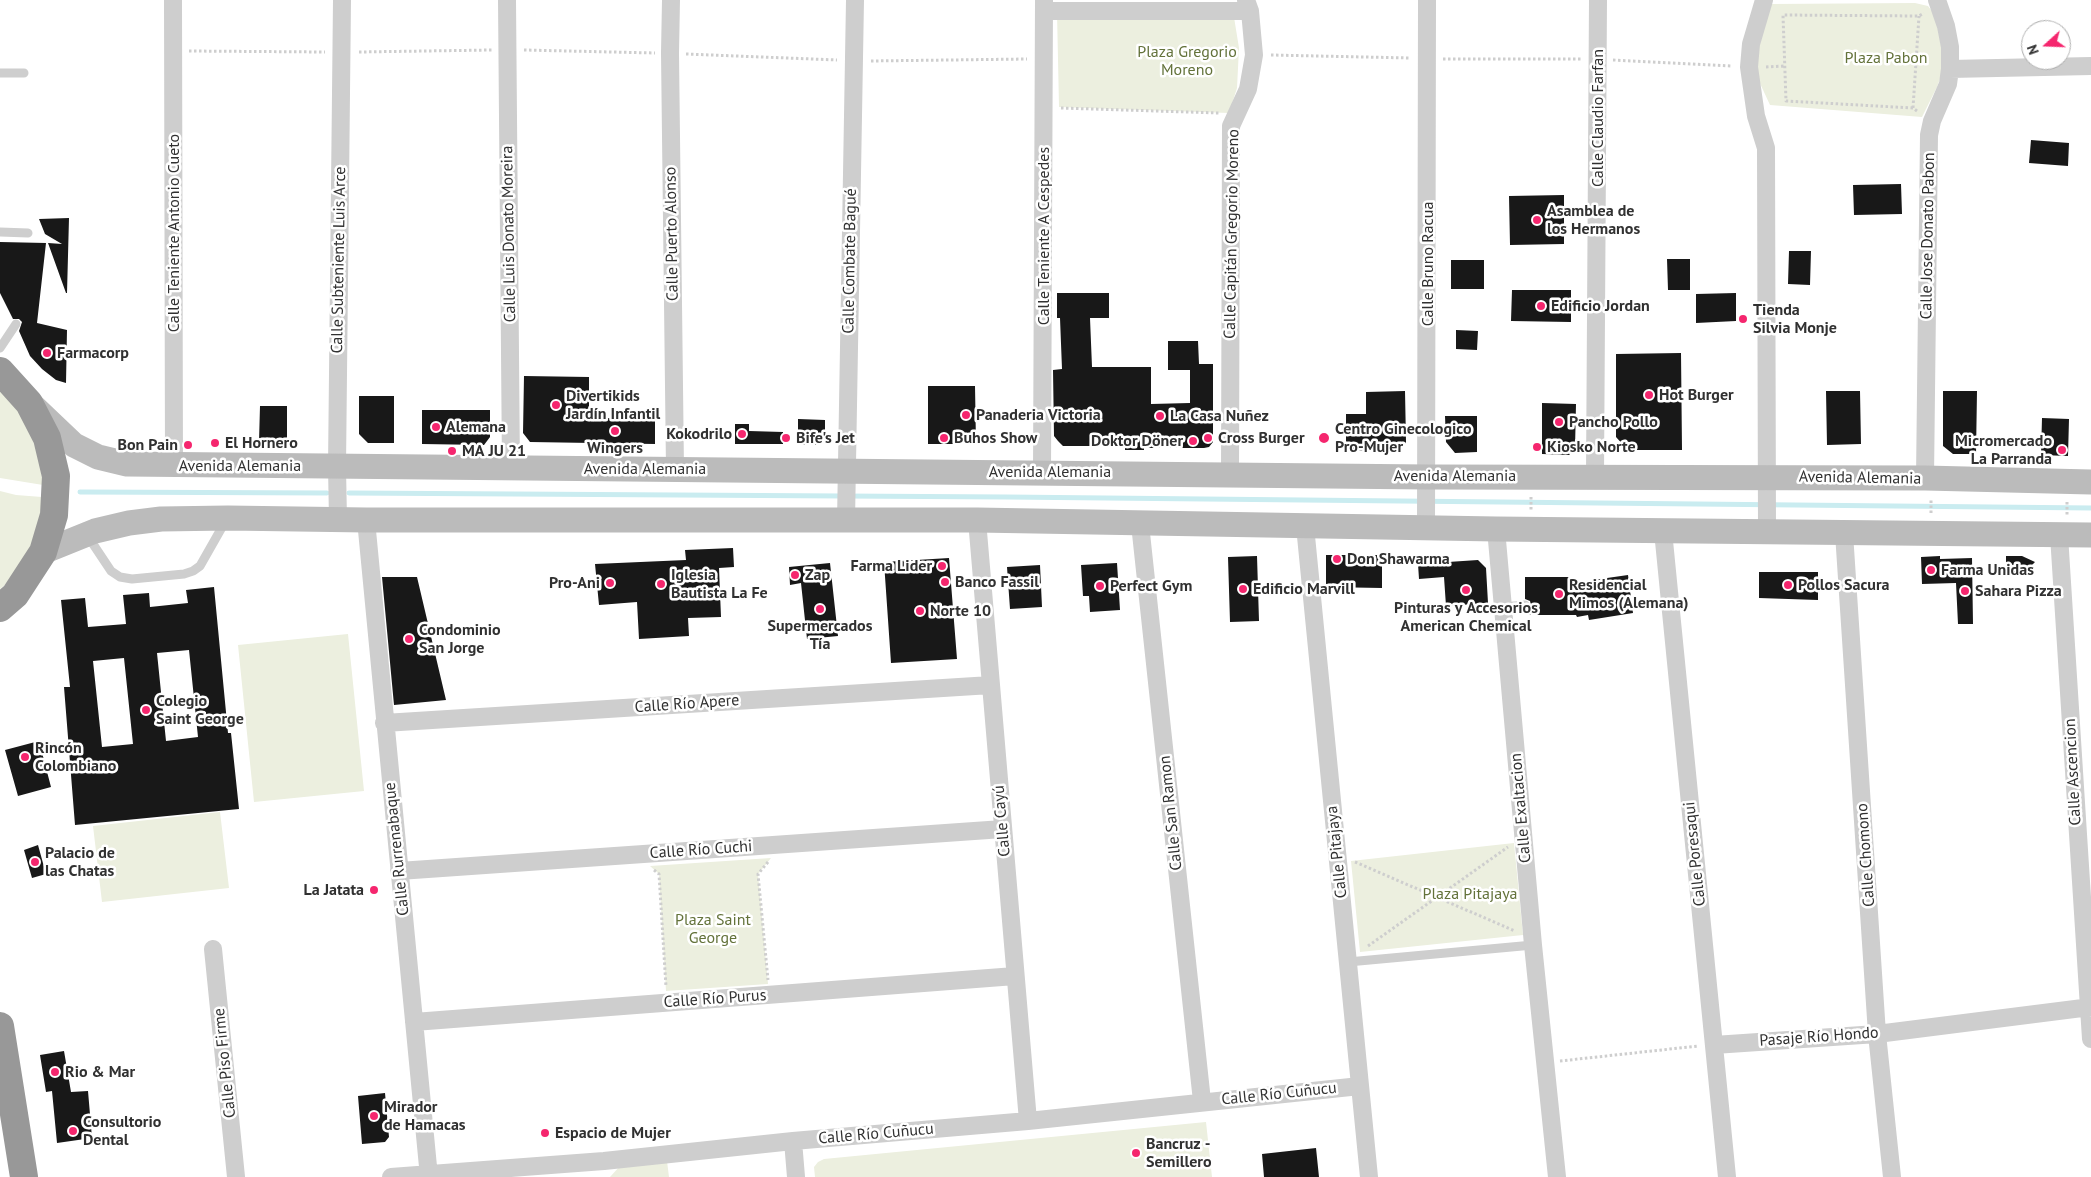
<!DOCTYPE html>
<html>
<head>
<meta charset="utf-8">
<style>
  body { margin:0 }
  #map { position:relative; width:2091px; height:1177px; overflow:hidden; background:#fff; font-family:"PT Sans",sans-serif }
  canvas { display:block }
  .north { position:absolute; left:2021px; top:20px; width:50px; height:50px; box-sizing:border-box; background:#fff; border:1px solid #adadad; border-radius:50%; rotate:250deg; font-size:14px; font-weight:700; line-height:20px; text-align:center; color:#313131 }
  .north::after { content:''; display:block; margin:auto; width:18px; height:22px; background:#f5266e; clip-path:polygon(50% 0,100% 100%,50% 72%,0 100%) }
</style>
</head>
<body>
<div id="map">
<canvas width="2091" height="1177"></canvas>
<div class="north">N</div>
</div>
<script>
const ctx = document.querySelector('canvas').getContext('2d');
ctx.lineJoin = 'round';
function paint(path, color) {
  ctx.fillStyle = color;
  ctx.fill(path, 'evenodd');
}
function toPath(rows) {
  const path = new Path2D();
  for (const r of rows) {
    path.moveTo(r[0], r[1]);
    for (let i = 2; i < r.length; i += 2) path.lineTo(r[i], r[i + 1]);
  }
  return path;
}
function stroke(path, color, width, dash) {
  ctx.strokeStyle = color;
  ctx.lineWidth = width;
  ctx.lineCap = dash ? 'butt' : 'round';
  ctx.setLineDash(dash || []);
  ctx.stroke(path);
}
function label(font, color, halo, rows, align = 'center') {
  ctx.font = font + ' "PT Sans",sans-serif';
  ctx.lineWidth = 5;
  ctx.setLineDash([]);
  ctx.textBaseline = 'middle';
  ctx.strokeStyle = halo;
  ctx.fillStyle = color;
  for (const [text, x, y, turn = 0] of rows) {
    ctx.save();
    ctx.translate(x, y);
    ctx.rotate((+turn || 0) * Math.PI / 180);
    ctx.textAlign = isNaN(turn) ? turn : align;
    if (halo) ctx.strokeText(text, 0, 0);
    ctx.fillText(text, 0, 0);
    ctx.restore();
  }
}
const green = toPath([
  [1915,3,1928,6,1935,15,1943,54,1941,76,1937,87,1922,117,1770,105,1758,79,1756,57,1771,4],
  [1233,11,1239,48,1237,88,1229,113,1059,107,1057,12],
  [0,389,26,419,40,461,43,485,0,478],
  [0,491,16,495,42,497,40,522,33,545,5,585,0,589],
  [348,634,364,791,254,802,238,645],
  [220,812,229,888,102,902,93,826],
  [1514,843,1523,935,1360,952,1351,861],
  [771,858,758,874,768,984,666,991,659,874,650,866],
  [1206,1122,1212,1177,815,1177,814,1167,818,1162,824,1159],
  [667,1161,669,1177,610,1177,620,1166]
]);
const stream = toPath([
  [80,492,327,493],
  [349,493,1007,497,2091,508]
]);
const building = toPath([
  [2031,140,2069,143,2068,166,2029,163],
  [1901,184,1902,214,1854,215,1853,185],
  [1564,195,1564,244,1510,245,1509,196],
  [69,218,67,293,66,293,48,243,62,244,45,234,39,219],
  [0,242,46,243,37,323,67,330,66,383,56,380,42,369,30,356,19,331,22,322,19,319,13,319,0,293],
  [1789,251,1811,251,1810,285,1788,284],
  [1667,259,1690,259,1690,290,1668,290],
  [1451,260,1484,260,1484,289,1451,289],
  [1512,290,1571,290,1571,322,1511,321],
  [1057,293,1109,293,1109,318,1090,318,1092,367,1151,367,1151,404,1190,403,1190,370,1168,370,1168,341,1198,341,1199,364,1213,364,1213,442,1209,447,1204,448,1144,448,1144,450,1125,450,1125,443,1091,443,1092,446,1063,446,1058,441,1054,436,1053,370,1062,369,1060,318,1057,318],
  [1736,293,1736,321,1696,323,1696,294],
  [1456,330,1478,331,1477,350,1456,349],
  [1681,353,1682,450,1631,450,1625,447,1616,437,1616,354],
  [524,376,589,377,589,418,655,418,655,444,530,442,523,433],
  [928,386,975,386,976,444,928,444],
  [1405,391,1406,442,1400,452,1346,450,1346,414,1366,414,1366,392],
  [1826,391,1860,391,1861,444,1827,445],
  [1943,391,1977,391,1976,454,1953,454,1943,446],
  [359,396,394,396,394,443,368,443,359,434],
  [1542,403,1576,404,1575,449,1569,455,1542,454],
  [260,406,287,406,287,442,259,442],
  [422,410,490,410,490,437,484,445,422,444],
  [1445,416,1477,416,1477,452,1455,453,1446,442],
  [2042,418,2069,419,2068,456,2041,455],
  [798,419,825,420,825,434,817,445,798,445],
  [735,424,749,424,749,431,783,432,783,444,735,444],
  [733,548,734,567,719,568,721,617,688,618,689,636,639,639,637,602,599,605,595,564,686,560,685,550],
  [1326,555,1382,555,1382,588,1326,587],
  [1257,556,1259,621,1230,622,1228,557],
  [1940,556,1940,559,1972,558,1973,624,1958,624,1956,583,1922,584,1921,557],
  [2006,556,2022,556,2035,562,2022,575,2006,575],
  [949,558,957,659,891,663,884,562],
  [1478,560,1486,568,1488,603,1446,606,1444,577,1419,579,1418,564],
  [830,563,838,636,807,639,801,583,790,585,789,567],
  [1117,563,1120,610,1090,612,1089,596,1083,596,1081,565],
  [1040,565,1042,607,1010,609,1007,567],
  [1759,572,1818,572,1818,600,1759,598],
  [1628,575,1633,613,1589,620,1588,615,1577,617,1576,615,1525,615,1525,611,1529,610,1531,605,1530,601,1525,599,1525,577,1569,577,1569,581,1572,580,1572,583],
  [382,577,417,577,446,700,394,705],
  [214,587,228,733,231,733,239,809,75,825,64,687,70,687,61,600,85,598,88,627,126,624,123,595,149,593,150,607,188,603,186,590],
  [189,650,198,737,166,741,157,653],
  [124,658,133,744,102,747,93,661],
  [39,741,51,787,18,796,5,750],
  [38,845,46,874,32,878,24,850],
  [64,1051,71,1092,88,1091,92,1138,57,1143,52,1091,46,1092,40,1055],
  [385,1093,389,1137,385,1142,362,1144,358,1096],
  [1316,1148,1319,1177,1264,1177,1262,1154]
]);
const path = toPath([
  [524,50,655,53],
  [189,51,325,52],
  [359,52,492,50],
  [686,54,837,60],
  [1271,55,1410,58],
  [1443,59,1582,59],
  [1613,60,1732,66],
  [871,61,1027,59],
  [1766,67,1785,66],
  [1061,108,1219,113],
  [1913,108,1919,16],
  [1917,111,1913,108,1786,101,1783,15,1919,16,1924,13],
  [1531,497,1531,510],
  [2067,502,2067,516],
  [1931,513,1931,499],
  [768,862,758,874,768,980],
  [1355,862,1515,931],
  [654,870,659,874,666,987],
  [1368,946,1508,847],
  [1560,1061,1698,1046]
]);
const lane = toPath([
  [0,73,24,73],
  [0,232,28,233],
  [0,348,16,324],
  [87,535,111,571,120,577,132,579,184,574,193,571,200,566,225,522],
  [1503,607,1525,605],
  [1348,962,1533,945]
]);
const street = toPath([
  [173,0,174,466],
  [507,0,511,469],
  [671,0,670,53,675,469],
  [1764,0,1751,44,1749,67,1756,116,1766,148,1767,532],
  [1044,11,1250,11],
  [1950,69,2091,66],
  [1042,472,1044,0],
  [1230,473,1231,126,1248,89,1254,55,1250,11,1246,0],
  [1595,476,1598,0],
  [1925,478,1929,135,1932,121,1948,84,1950,69,1950,47,1946,26,1937,0],
  [338,520,337,467,342,0],
  [366,520,429,1177],
  [977,520,1028,1121],
  [846,521,855,0],
  [1140,524,1202,1101],
  [1305,526,1369,1177],
  [1426,528,1427,0],
  [1496,529,1533,945,1557,1177],
  [1663,531,1727,1177],
  [1844,533,1877,1034,1892,1177],
  [2059,535,2091,1039],
  [384,723,991,685],
  [399,871,1003,829],
  [213,949,236,1177],
  [414,1022,1015,976],
  [1714,1045,1877,1034,2091,1007],
  [793,1141,796,1177],
  [391,1177,604,1161,793,1141,1028,1121,1360,1086]
]);
const secondary = toPath([
  [33,406,74,445,98,457,127,464,1428,477,1925,478,2091,482],
  [43,552,95,531,129,523,161,519,228,518,366,520,977,520,1496,529,2091,535]
]);
const highway = toPath([
  [0,371,29,403,47,438,56,476,54,515,43,552,15,595,0,608],
  [0,1026,24,1177]
]);
const markers = [
  [1537,220,5,"#f5266e"],
  [1541,306,5,"#f5266e"],
  [1743,319,5,"#f5266e"],
  [47,353,5,"#f5266e"],
  [1649,395,5,"#f5266e"],
  [556,405,5,"#f5266e"],
  [966,415,5,"#f5266e"],
  [1160,416,5,"#f5266e"],
  [1559,422,5,"#f5266e"],
  [436,427,5,"#f5266e"],
  [615,431,5,"#f5266e"],
  [742,434,5,"#f5266e"],
  [786,438,5,"#f5266e"],
  [944,438,5,"#f5266e"],
  [1208,438,5,"#f5266e"],
  [1324,438,6,"#f5266e"],
  [1193,441,5,"#f5266e"],
  [215,443,5,"#f5266e"],
  [188,445,5,"#f5266e"],
  [1537,447,5,"#f5266e"],
  [2062,450,5,"#f5266e"],
  [452,451,5,"#f5266e"],
  [1337,559,5,"#f5266e"],
  [942,566,5,"#f5266e"],
  [1931,570,5,"#f5266e"],
  [795,575,5,"#f5266e"],
  [945,582,5,"#f5266e"],
  [610,583,5,"#f5266e"],
  [661,584,5,"#f5266e"],
  [1788,585,5,"#f5266e"],
  [1100,586,5,"#f5266e"],
  [1243,589,5,"#f5266e"],
  [1466,590,5,"#f5266e"],
  [1965,591,5,"#f5266e"],
  [1559,594,5,"#f5266e"],
  [820,609,5,"#f5266e"],
  [920,611,5,"#f5266e"],
  [409,639,5,"#f5266e"],
  [146,710,5,"#f5266e"],
  [25,757,5,"#f5266e"],
  [35,862,5,"#f5266e"],
  [374,890,5,"#f5266e"],
  [55,1072,5,"#f5266e"],
  [374,1116,5,"#f5266e"],
  [73,1131,5,"#f5266e"],
  [545,1133,5,"#f5266e"],
  [1136,1153,5,"#f5266e"]
];
const parkNames = [
  ["Plaza Gregorio",1187,52],
  ["Moreno",1187,70],
  ["Plaza Pabon",1886,58],
  ["Plaza Pitajaya",1470,894],
  ["Plaza Saint",713,920],
  ["George",713,938]
];
const streetNames = [
  ["Calle Claudio Farfan",1598,118,-90],
  ["Calle Teniente Antonio Cueto",174,233,-90],
  ["Calle Luis Donato Moreira",509,234,-91],
  ["Calle Puerto Alonso",672,234,-91],
  ["Calle Capitán Gregorio Moreno",1232,234,-89],
  ["Calle Teniente A Cespedes",1044,236,-90],
  ["Calle Jose Donato Pabon",1928,236,-89],
  ["Calle Subteniente Luis Arce",339,260,-89],
  ["Calle Combate Bagué",850,261,-89],
  ["Calle Bruno Racua",1428,264,-90],
  ["Avenida Alemania",240,466],
  ["Avenida Alemania",645,469],
  ["Avenida Alemania",1050,472],
  ["Avenida Alemania",1455,476],
  ["Avenida Alemania",1860,478,1],
  ["Calle Río Apere",687,704,-4],
  ["Calle Ascencion",2073,772,-93],
  ["Calle Exaltacion",1521,808,-95],
  ["Calle San Ramon",1171,813,-96],
  ["Calle Cayú",1002,821,-95],
  ["Calle Rurrenabaque",397,849,-96],
  ["Calle Río Cuchi",701,850,-4],
  ["Calle Pitajaya",1337,852,-96],
  ["Calle Poresaqui",1695,854,-96],
  ["Calle Chomono",1866,855,-94],
  ["Calle Río Purus",715,999,-4],
  ["Pasaje Río Hondo",1819,1037,-4],
  ["Calle Piso Firme",225,1063,-96],
  ["Calle Río Cuñucu",1279,1094,-6],
  ["Calle Río Cuñucu",876,1134,-5]
];
const poiNames = [
  ["Asamblea de",1547,211],
  ["los Hermanos",1547,229],
  ["Edificio Jordan",1551,306],
  ["Tienda",1753,310],
  ["Silvia Monje",1753,328],
  ["Farmacorp",57,353],
  ["Hot Burger",1659,395],
  ["Divertikids",566,396],
  ["Jardín Infantil",566,414],
  ["Panaderia Victoria",976,415],
  ["La Casa Nuñez",1170,416],
  ["Pancho Pollo",1569,422],
  ["Alemana",446,427],
  ["Centro Ginecologico",1335,429],
  ["Pro-Mujer",1335,447],
  ["Kokodrilo",732,434,"right"],
  ["Bife's Jet",796,438],
  ["Buhos Show",954,438],
  ["Cross Burger",1218,438],
  ["Doktor Döner",1183,441,"right"],
  ["Micromercado",2052,441,"right"],
  ["La Parranda",2052,459,"right"],
  ["El Hornero",225,443],
  ["Bon Pain",178,445,"right"],
  ["Kiosko Norte",1547,447],
  ["Wingers",615,448,"center"],
  ["MA JU 21",462,451],
  ["Don Shawarma",1347,559],
  ["Farma Lider",932,566,"right"],
  ["Farma Unidas",1941,570],
  ["Iglesia",671,575],
  ["Bautista La Fe",671,593],
  ["Zap",805,575],
  ["Banco Fassil",955,582],
  ["Pro-Ani",600,583,"right"],
  ["Residencial",1569,585],
  ["Mimos (Alemana)",1569,603],
  ["Pollos Sacura",1798,585],
  ["Perfect Gym",1110,586],
  ["Edificio Marvill",1253,589],
  ["Sahara Pizza",1975,591],
  ["Pinturas y Accesorios",1466,608,"center"],
  ["American Chemical",1466,626,"center"],
  ["Norte 10",930,611],
  ["Supermercados",820,626,"center"],
  ["Tía",820,644,"center"],
  ["Condominio",419,630],
  ["San Jorge",419,648],
  ["Colegio",156,701],
  ["Saint George",156,719],
  ["Rincón",35,748],
  ["Colombiano",35,766],
  ["Palacio de",45,853],
  ["las Chatas",45,871],
  ["La Jatata",364,890,"right"],
  ["Rio & Mar",65,1072],
  ["Mirador",384,1107],
  ["de Hamacas",384,1125],
  ["Consultorio",83,1122],
  ["Dental",83,1140],
  ["Espacio de Mujer",555,1133],
  ["Bancruz -",1146,1144],
  ["Semillero",1146,1162]
];
paint(green, '#ecefdf');
stroke(stream, '#caecf0', 5);
paint(building, '#181818');
stroke(path, '#cecece', 3, [2.5, 2.5]);
stroke(lane, '#cecece', 9);
stroke(street, '#cecece', 18);
stroke(secondary, '#bbb', 25);
stroke(highway, '#989898', 28);
for (const [x, y, r, color] of markers) {
  const dot = new Path2D();
  dot.arc(x, y, r, 0, 2 * Math.PI);
  ctx.fillStyle = color;
  ctx.fill(dot);
  stroke(dot, '#fff', 2);
}
label('16px', '#63723a', '#fff', parkNames);
label('16px', '#313131', '#fff', streetNames);
label('bold 16px', '#313131', '#fff', poiNames, 'left');
</script>
</body>
</html>
